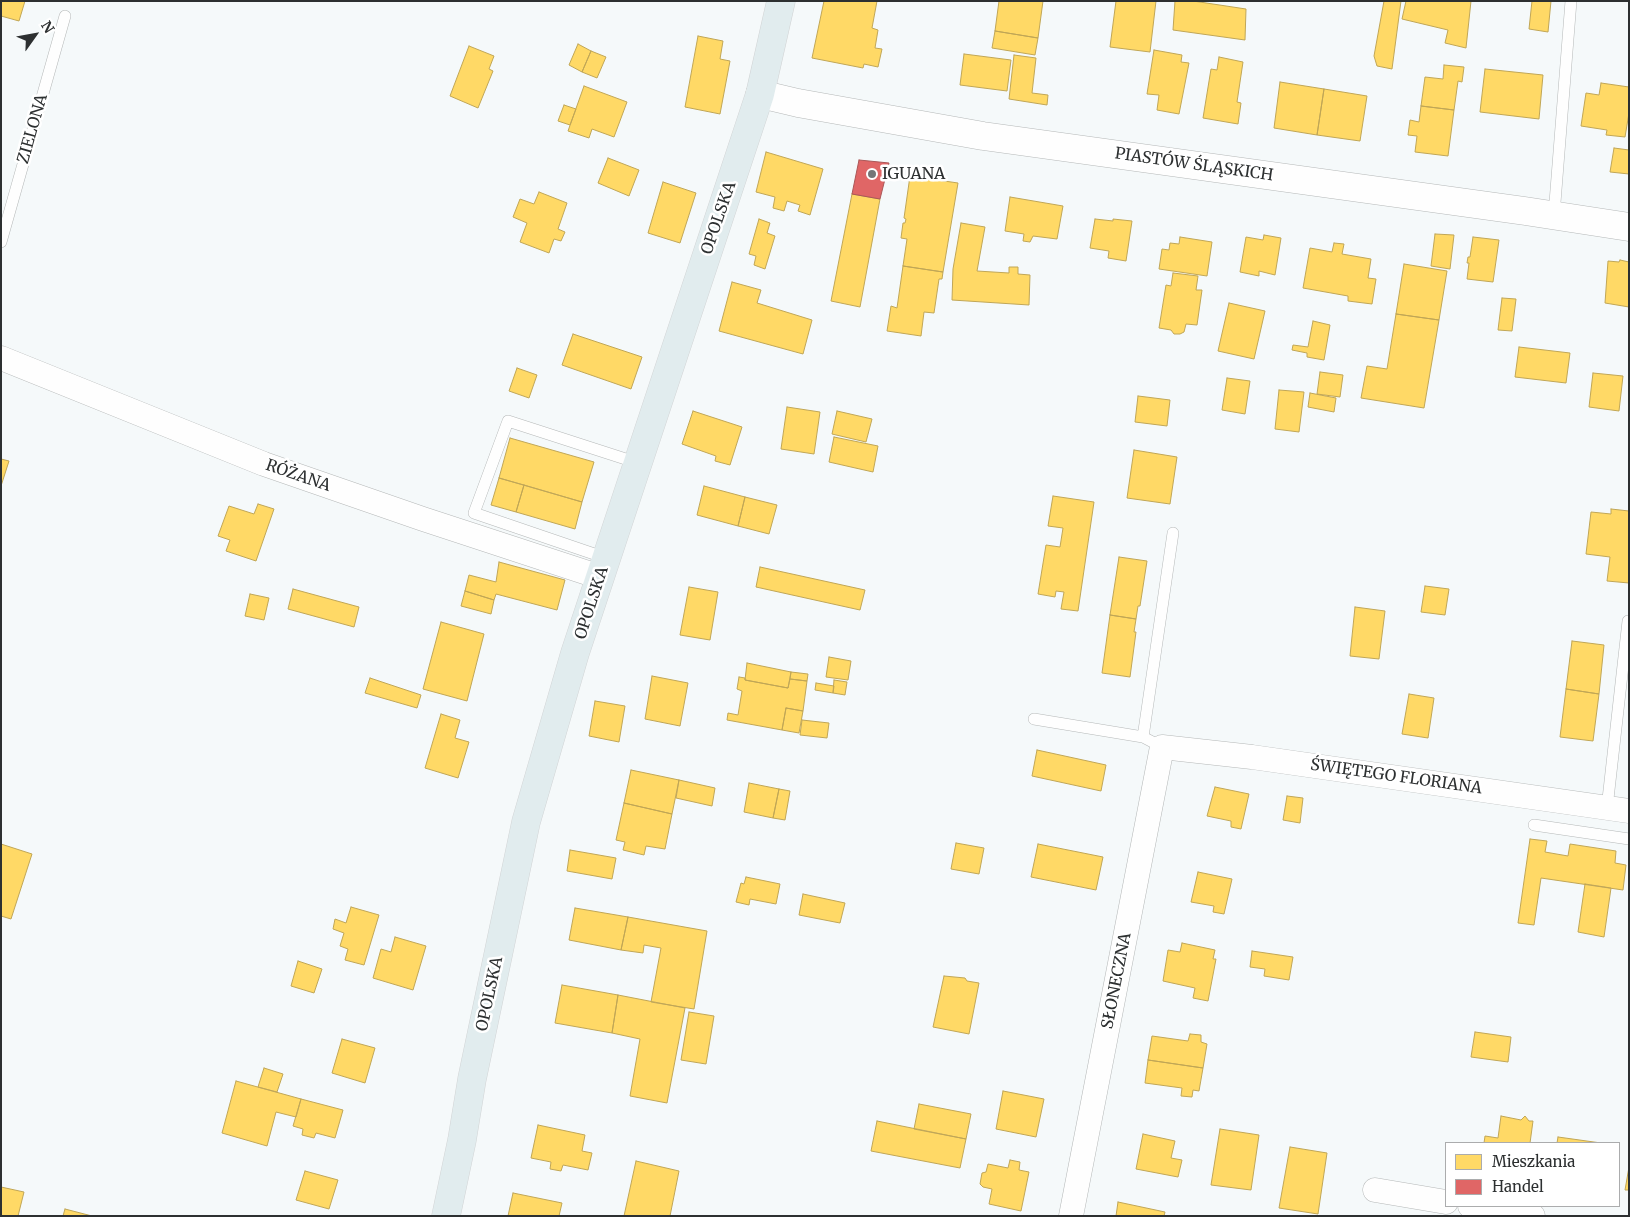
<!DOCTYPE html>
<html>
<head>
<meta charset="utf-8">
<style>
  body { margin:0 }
  #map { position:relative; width:1630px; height:1217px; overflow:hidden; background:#f5f9fa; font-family:Merriweather,serif }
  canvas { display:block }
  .frame { position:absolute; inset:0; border:2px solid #2d3031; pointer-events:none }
  .legend { position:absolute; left:1445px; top:1142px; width:175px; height:65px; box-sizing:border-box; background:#fff; border:1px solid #abacad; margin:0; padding:6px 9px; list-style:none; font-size:15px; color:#2d3031 }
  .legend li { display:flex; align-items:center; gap:10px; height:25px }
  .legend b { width:25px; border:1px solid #abacad }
  .north { position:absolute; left:10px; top:10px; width:50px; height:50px; -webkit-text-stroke:4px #fff; paint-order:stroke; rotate:58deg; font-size:14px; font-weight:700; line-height:20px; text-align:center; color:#2d3031 }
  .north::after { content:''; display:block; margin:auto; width:18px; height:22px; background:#2d3031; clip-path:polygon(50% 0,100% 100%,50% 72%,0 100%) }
</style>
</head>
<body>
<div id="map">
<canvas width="1630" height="1217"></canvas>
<div class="frame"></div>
<ul class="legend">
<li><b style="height:14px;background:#ffd966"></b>Mieszkania</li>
<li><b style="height:14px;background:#e06666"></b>Handel</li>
</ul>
<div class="north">N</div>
</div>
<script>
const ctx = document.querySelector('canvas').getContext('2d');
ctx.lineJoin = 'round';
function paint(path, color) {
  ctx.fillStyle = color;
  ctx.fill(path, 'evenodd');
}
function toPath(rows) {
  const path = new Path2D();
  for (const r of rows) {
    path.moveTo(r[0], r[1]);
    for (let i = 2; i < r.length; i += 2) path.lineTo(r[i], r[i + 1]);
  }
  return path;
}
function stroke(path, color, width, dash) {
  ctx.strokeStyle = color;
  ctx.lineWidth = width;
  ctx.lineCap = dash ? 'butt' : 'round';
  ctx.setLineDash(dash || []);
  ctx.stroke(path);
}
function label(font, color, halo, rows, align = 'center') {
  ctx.font = font + ' Merriweather,serif';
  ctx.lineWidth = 5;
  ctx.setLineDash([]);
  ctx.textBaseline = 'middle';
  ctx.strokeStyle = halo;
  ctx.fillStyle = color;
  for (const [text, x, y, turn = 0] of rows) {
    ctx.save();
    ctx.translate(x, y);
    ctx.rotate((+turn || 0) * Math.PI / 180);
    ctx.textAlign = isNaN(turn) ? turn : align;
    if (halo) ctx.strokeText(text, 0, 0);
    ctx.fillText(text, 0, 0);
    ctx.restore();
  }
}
const homes = toPath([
  [1,1,25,1,19,21,1,16,1,1],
  [824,1,877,1,872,28,878,30,875,48,882,49,878,67,864,64,863,68,812,58,824,1],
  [999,1,1043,1,1038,38,995,31,999,1],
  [1116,1,1156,1,1150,52,1110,47,1116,1],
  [1175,1,1193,1,1246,9,1245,40,1173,30,1175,1],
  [1384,1,1401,1,1392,69,1377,66,1374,56,1384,1],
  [1406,1,1471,1,1466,48,1445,43,1448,30,1402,19,1406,1],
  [1532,1,1551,1,1548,32,1529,29,1532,1],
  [995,31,1038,38,1035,55,992,48,995,31],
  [698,36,723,41,720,59,730,61,720,114,685,107,698,36],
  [578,44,591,51,582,72,569,65,578,44],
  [469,46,494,56,489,69,493,71,478,108,450,96,469,46],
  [1154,50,1182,55,1181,62,1189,63,1179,114,1157,110,1159,95,1147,94,1154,50],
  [591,51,606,57,597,78,582,72,591,51],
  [964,54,1011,60,1007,91,960,85,964,54],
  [1014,55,1036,58,1032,93,1048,95,1047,105,1009,99,1014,55],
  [1219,57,1243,62,1237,102,1241,103,1238,124,1203,118,1211,69,1217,70,1219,57],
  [1444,65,1464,67,1462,82,1458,81,1454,110,1421,106,1425,77,1443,79,1444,65],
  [1485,69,1543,75,1539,119,1480,112,1485,69],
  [1280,82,1324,89,1317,135,1274,128,1280,82],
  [1601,83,1629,87,1629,113,1625,137,1606,135,1607,130,1581,126,1586,93,1599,95,1601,83],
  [584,86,627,102,614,137,592,129,589,138,568,131,584,86],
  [1324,89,1367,96,1360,141,1317,135,1324,89],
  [564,105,576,109,570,125,558,121,564,105],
  [1421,106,1454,110,1448,156,1415,152,1417,136,1408,135,1410,120,1419,122,1421,106],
  [1614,148,1629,150,1629,174,1610,172,1614,148],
  [766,152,823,169,810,215,798,211,800,205,787,201,784,211,773,208,775,197,756,192,766,152],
  [608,158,639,170,629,196,598,183,608,158],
  [910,176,958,183,943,272,903,266,907,239,901,238,903,223,905,223,906,219,904,218,910,176],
  [663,182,696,193,680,243,648,233,663,182],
  [539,192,567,203,558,229,565,232,561,241,554,239,549,253,520,242,527,223,513,217,520,199,534,204,539,192],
  [852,194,880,199,860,307,831,301,852,194],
  [1010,197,1063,206,1057,239,1033,236,1030,242,1023,241,1024,234,1005,231,1010,197],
  [759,219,770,223,767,233,775,236,765,269,754,265,756,256,749,254,759,219],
  [1095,219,1113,221,1113,219,1132,221,1126,261,1108,258,1109,251,1090,248,1095,219],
  [961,223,985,227,977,271,1009,273,1009,267,1018,267,1018,274,1030,275,1029,305,952,300,953,269,961,223],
  [1435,234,1454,235,1450,269,1431,266,1435,234],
  [1264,235,1281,238,1275,275,1259,271,1259,276,1240,272,1246,237,1263,240,1264,235],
  [1180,237,1212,242,1207,276,1159,269,1162,249,1169,250,1170,243,1179,244,1180,237],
  [1473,237,1499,240,1493,282,1467,279,1469,263,1467,263,1468,257,1470,257,1473,237],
  [1334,243,1344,244,1342,254,1371,259,1368,278,1376,279,1372,304,1348,301,1348,296,1303,288,1310,248,1332,252,1334,243],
  [1620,260,1629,262,1629,307,1605,303,1608,261,1619,262,1620,260],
  [1404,264,1447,271,1439,320,1396,314,1404,264],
  [903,266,943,272,942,279,939,279,934,313,924,312,921,336,887,331,891,306,897,308,903,266],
  [1173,273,1198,276,1196,290,1202,290,1197,325,1186,324,1184,332,1180,334,1174,334,1171,330,1159,328,1166,285,1171,286,1173,273],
  [732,282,761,290,757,303,812,320,803,354,719,331,732,282],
  [1502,298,1516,299,1512,331,1498,330,1502,298],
  [1229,303,1265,311,1254,359,1218,351,1229,303],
  [1396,314,1439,320,1424,408,1361,398,1367,366,1387,369,1396,314],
  [1313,321,1330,325,1324,360,1307,357,1307,353,1292,350,1293,345,1308,347,1313,321],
  [573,334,642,357,631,389,562,365,573,334],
  [1519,347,1570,353,1566,383,1515,377,1519,347],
  [517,368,537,375,529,398,509,391,517,368],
  [1320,372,1343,375,1340,397,1317,394,1320,372],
  [1593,373,1623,376,1619,411,1589,407,1593,373],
  [1227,378,1250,381,1245,414,1222,410,1227,378],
  [1279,390,1304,392,1299,432,1275,429,1279,390],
  [1310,393,1336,398,1334,412,1308,407,1310,393],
  [1138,396,1170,400,1167,426,1135,422,1138,396],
  [787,407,820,412,814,454,781,449,787,407],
  [693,411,742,427,730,465,715,461,716,456,682,444,693,411],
  [837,411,872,419,866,442,832,434,837,411],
  [834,437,878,446,873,472,829,462,834,437],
  [510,438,594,462,582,502,499,478,510,438],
  [1134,450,1177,457,1170,504,1127,498,1134,450],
  [1,459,9,461,1,486,1,459],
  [499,478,524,485,516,512,491,505,499,478],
  [524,485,582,502,575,529,516,512,524,485],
  [704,486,745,497,738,526,697,515,704,486],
  [1053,496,1094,502,1078,611,1061,609,1064,592,1056,591,1055,597,1038,594,1046,545,1060,547,1063,528,1048,526,1053,496],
  [745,497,777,505,769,534,738,526,745,497],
  [258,504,274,509,256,561,226,551,230,540,218,536,229,506,254,514,258,504],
  [1611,509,1629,511,1629,583,1607,581,1610,557,1586,554,1591,512,1611,514,1611,509],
  [1119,557,1147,561,1140,606,1138,606,1136,619,1110,615,1119,557],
  [499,562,565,580,557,610,496,594,494,600,465,591,469,575,496,582,499,562],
  [760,567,865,590,860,610,756,587,760,567],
  [1425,586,1449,589,1445,615,1421,612,1425,586],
  [689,587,718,592,710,640,680,635,689,587],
  [293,589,359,607,354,627,288,609,293,589],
  [465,591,494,600,491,614,461,606,465,591],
  [250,594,269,598,264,620,245,616,250,594],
  [1355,607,1385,611,1379,659,1350,656,1355,607],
  [1110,615,1136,619,1134,632,1136,632,1130,677,1102,673,1110,615],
  [441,622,484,634,467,701,423,689,441,622],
  [1572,641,1604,645,1599,694,1566,689,1572,641],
  [829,657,851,661,848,680,826,677,829,657],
  [747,663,791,672,788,688,745,680,747,663],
  [791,672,808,674,807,681,790,679,791,672],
  [652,676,688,683,680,726,645,719,652,676],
  [739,677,745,678,745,680,788,688,790,679,807,681,803,711,786,708,782,730,727,720,728,713,738,715,742,691,737,689,739,677],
  [370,678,421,695,417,708,365,693,370,678],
  [834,680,847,682,845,695,833,693,834,680],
  [816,683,834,686,833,693,815,690,816,683],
  [1566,689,1599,694,1593,741,1560,737,1566,689],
  [1409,694,1434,698,1428,738,1402,734,1409,694],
  [595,701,625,706,619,742,589,736,595,701],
  [786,708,803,711,799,733,782,730,786,708],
  [441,714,460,720,455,738,469,742,458,778,425,768,441,714],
  [802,720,829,723,827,738,800,735,802,720],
  [1037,750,1106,765,1101,791,1032,776,1037,750],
  [631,770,679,780,672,814,624,803,631,770],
  [679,780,715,788,712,806,676,798,679,780],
  [749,783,779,789,773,818,744,812,749,783],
  [1215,787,1249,794,1241,829,1231,827,1231,821,1207,816,1215,787],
  [779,789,790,791,785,820,773,818,779,789],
  [1287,796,1303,798,1300,823,1283,820,1287,796],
  [624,803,672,814,665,849,646,846,644,855,623,850,625,842,616,840,624,803],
  [1530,839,1547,841,1545,852,1568,856,1570,844,1616,851,1615,863,1626,865,1623,890,1541,878,1534,925,1518,923,1530,839],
  [956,843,984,848,979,874,951,869,956,843],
  [1,844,32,854,11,919,1,916,1,844],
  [1038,844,1103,857,1096,890,1031,877,1038,844],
  [570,850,616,858,612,879,567,871,570,850],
  [1198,872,1232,879,1224,914,1213,912,1214,906,1191,902,1198,872],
  [746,877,780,884,776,904,750,899,749,905,736,902,741,883,744,884,746,877],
  [1585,884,1611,888,1604,937,1578,932,1585,884],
  [803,894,845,903,840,923,799,915,803,894],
  [351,907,379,915,364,965,345,960,348,949,340,946,344,933,333,929,335,919,346,923,351,907],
  [575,908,628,917,621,950,569,940,575,908],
  [628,917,707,931,694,1009,651,1002,661,948,644,945,643,953,621,950,628,917],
  [395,937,426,946,413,990,373,978,381,949,391,952,395,937],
  [1182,943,1215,950,1213,959,1216,959,1208,1001,1193,998,1195,988,1163,981,1168,950,1180,952,1182,943],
  [1252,951,1293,957,1289,980,1264,976,1265,969,1250,967,1252,951],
  [298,961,322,969,314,993,291,986,298,961],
  [944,976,965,978,967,981,979,983,969,1034,933,1027,944,976],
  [562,985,618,995,612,1033,555,1023,562,985],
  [618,995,685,1008,667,1103,630,1096,640,1039,612,1033,618,995],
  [689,1012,714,1016,706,1064,681,1060,689,1012],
  [1475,1032,1511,1037,1508,1062,1471,1057,1475,1032],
  [1190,1034,1201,1035,1201,1042,1207,1044,1203,1068,1148,1060,1152,1036,1188,1041,1190,1034],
  [342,1039,375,1048,365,1083,332,1073,342,1039],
  [1148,1060,1203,1068,1199,1091,1193,1090,1192,1097,1181,1096,1182,1088,1145,1083,1148,1060],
  [264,1068,283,1074,277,1092,258,1087,264,1068],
  [236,1081,301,1099,296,1117,276,1112,267,1146,222,1133,236,1081],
  [1003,1091,1044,1099,1036,1137,996,1129,1003,1091],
  [301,1099,343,1110,335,1138,316,1133,314,1138,302,1135,303,1129,293,1126,301,1099],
  [919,1104,971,1114,966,1139,914,1129,919,1104],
  [1501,1116,1521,1120,1525,1116,1529,1121,1533,1121,1530,1143,1484,1143,1485,1136,1498,1138,1501,1116],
  [877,1121,966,1139,960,1168,871,1151,877,1121],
  [538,1125,585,1135,582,1151,592,1153,588,1170,563,1165,561,1171,550,1169,551,1162,531,1158,538,1125],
  [1220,1129,1259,1135,1251,1190,1211,1185,1220,1129],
  [1143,1134,1175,1141,1171,1158,1182,1160,1178,1177,1136,1169,1143,1134],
  [1558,1137,1601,1143,1557,1143,1558,1137],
  [1290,1147,1327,1153,1318,1214,1279,1208,1290,1147],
  [1010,1160,1020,1162,1019,1170,1029,1172,1021,1211,989,1204,992,1189,983,1187,980,1184,982,1173,986,1172,988,1164,1008,1168,1010,1160],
  [636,1161,679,1171,670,1216,624,1216,636,1161],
  [1629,1167,1629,1190,1625,1190,1629,1167],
  [305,1171,338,1180,329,1209,296,1200,305,1171],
  [1,1187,24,1192,18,1216,1,1216,1,1187],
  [513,1193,562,1203,559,1216,508,1216,513,1193],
  [1118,1202,1165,1212,1164,1216,1116,1216,1118,1202],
  [65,1209,92,1216,63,1216,65,1209]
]);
const shops = toPath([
  [859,160,889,163,880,199,852,194,859,160]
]);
const lane = toPath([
  [1554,215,1571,1],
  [1,242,65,16],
  [606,558,474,513,508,421,638,463],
  [1034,719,1143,737,1162,747],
  [1143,737,1173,533],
  [1607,808,1628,621],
  [1534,825,1629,839]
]);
const street = toPath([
  [1,358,264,464,423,519,600,577],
  [1375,1190,1446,1202],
  [1470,1206,1533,1216],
  [1071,1216,1162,747,1252,757,1629,811]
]);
const secondary = toPath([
  [760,94,798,103,983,136,1525,211,1629,227]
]);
const primary = toPath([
  [446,1216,462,1140,472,1079,526,822,575,653,760,94,781,1]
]);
const markers = [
  [872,174,5,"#737677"]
];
const streetNames = [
  ["ZIELONA",33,129,-74],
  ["PIASTÓW ŚLĄSKICH",1194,165,8],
  ["OPOLSKA",719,218,-71],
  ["RÓŻANA",298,476,19],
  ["OPOLSKA",592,603,-72],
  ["ŚWIĘTEGO FLORIANA",1396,777,8],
  ["SŁONECZNA",1117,981,-79],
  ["OPOLSKA",490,994,-78]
];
const poiNames = [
  ["IGUANA",882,174]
];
paint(homes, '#ffd966');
stroke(homes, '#c0a656', 1);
paint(shops, '#e06666');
stroke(shops, '#aa5656', 1);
stroke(lane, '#b5b8b8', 12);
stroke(street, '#b5b8b8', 25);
stroke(secondary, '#b5b8b8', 29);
stroke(primary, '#d1d3d4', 29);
stroke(lane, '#fefefe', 11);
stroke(street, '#fefefe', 24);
stroke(secondary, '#fefefe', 28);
stroke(primary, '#e1ecee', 28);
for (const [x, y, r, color] of markers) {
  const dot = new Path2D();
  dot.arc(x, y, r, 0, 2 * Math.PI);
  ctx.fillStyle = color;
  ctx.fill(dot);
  stroke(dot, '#fff', 2);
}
label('16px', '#2d3031', '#fff', streetNames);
label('16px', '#2d3031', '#fff', poiNames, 'left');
</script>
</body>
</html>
